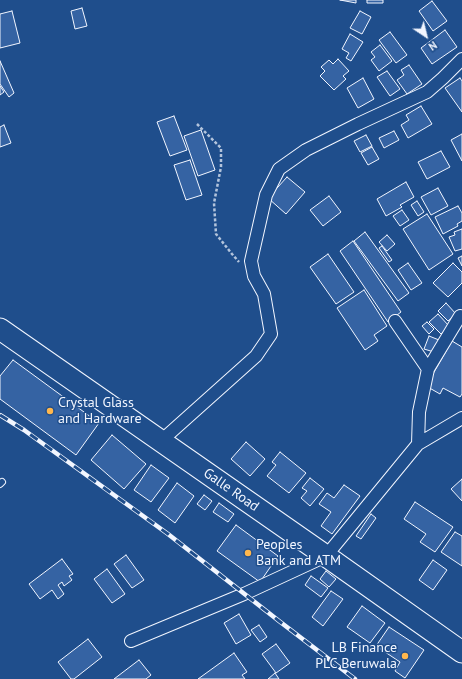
<!DOCTYPE html>
<html>
<head>
<meta charset="utf-8">
<style>
  body { margin:0 }
  #map { position:relative; width:462px; height:679px; overflow:hidden; background:#1f4e8c; font-family:"PT Sans",sans-serif }
  canvas { display:block }
  .north { position:absolute; left:406px; top:16px; width:40px; height:40px; -webkit-text-stroke:3px #1f4e8c; paint-order:stroke; rotate:145deg; font-size:11px; font-weight:700; line-height:16px; text-align:center; color:#f2f6ff }
  .north::after { content:''; display:block; margin:auto; width:14px; height:18px; background:#f2f6ff; clip-path:polygon(50% 0,100% 100%,50% 72%,0 100%) }
</style>
</head>
<body>
<div id="map">
<canvas width="462" height="679"></canvas>
<div class="north">N</div>
</div>
<script>
const ctx = document.querySelector('canvas').getContext('2d');
ctx.lineJoin = 'round';
function paint(path, color) {
  ctx.fillStyle = color;
  ctx.fill(path, 'evenodd');
}
function toPath(rows) {
  const path = new Path2D();
  for (const r of rows) {
    path.moveTo(r[0], r[1]);
    for (let i = 2; i < r.length; i += 2) path.lineTo(r[i], r[i + 1]);
  }
  return path;
}
function stroke(path, color, width, dash) {
  ctx.strokeStyle = color;
  ctx.lineWidth = width;
  ctx.lineCap = dash ? 'butt' : 'round';
  ctx.setLineDash(dash || []);
  ctx.stroke(path);
}
function label(font, color, halo, rows, align = 'center') {
  ctx.font = font + ' "PT Sans",sans-serif';
  ctx.lineWidth = 3;
  ctx.setLineDash([]);
  ctx.textBaseline = 'middle';
  ctx.strokeStyle = halo;
  ctx.fillStyle = color;
  for (const [text, x, y, turn = 0] of rows) {
    ctx.save();
    ctx.translate(x, y);
    ctx.rotate((+turn || 0) * Math.PI / 180);
    ctx.textAlign = isNaN(turn) ? turn : align;
    if (halo) ctx.strokeText(text, 0, 0);
    ctx.fillText(text, 0, 0);
    ctx.restore();
  }
}
const building = toPath([
  [340,0,356,0,356,3,340,0],
  [367,0,383,0,383,3,367,3,367,0],
  [432,1,447,21,433,31,419,11,432,1],
  [82,8,87,26,75,29,71,11,82,8],
  [12,11,20,43,0,48,0,14,12,11],
  [360,11,371,17,362,34,350,28,360,11],
  [445,30,457,47,432,64,421,48,445,30],
  [390,32,407,55,396,63,379,40,390,32],
  [350,34,363,42,351,61,346,58,349,53,342,49,350,34],
  [380,45,392,61,379,71,371,60,375,57,371,52,380,45],
  [338,59,349,71,343,76,346,79,334,90,320,76,325,71,321,67,329,60,333,64,338,59],
  [0,61,14,93,9,97,0,84,0,61],
  [409,65,422,84,407,94,397,80,404,75,401,70,409,65],
  [387,71,400,89,390,96,377,77,387,71],
  [363,78,374,99,358,108,347,88,363,78],
  [460,78,462,81,462,112,445,88,460,78],
  [0,86,4,92,0,95,0,86],
  [421,106,432,124,408,138,401,125,409,120,406,115,421,106],
  [174,116,187,150,170,156,157,122,174,116],
  [4,125,11,143,0,147,0,127,4,125],
  [201,130,215,170,198,176,184,136,201,130],
  [394,131,399,140,384,148,379,138,394,131],
  [462,134,462,161,451,140,462,134],
  [366,135,372,146,360,152,354,141,366,135],
  [372,147,379,159,368,165,361,153,372,147],
  [441,151,450,167,427,179,418,162,441,151],
  [190,160,202,195,186,200,174,165,190,160],
  [287,177,305,192,286,214,268,198,287,177],
  [406,182,414,197,400,205,402,207,386,216,377,199,406,182],
  [438,188,448,206,431,215,421,197,438,188],
  [329,196,341,212,323,226,310,210,329,196],
  [417,201,424,212,418,216,411,205,417,201],
  [458,206,462,213,462,221,457,224,458,226,443,234,435,217,458,206],
  [402,210,409,220,400,226,393,216,402,210],
  [427,214,453,254,429,270,403,229,427,214],
  [462,229,462,249,455,251,449,237,455,235,454,232,462,229],
  [365,232,409,293,398,301,354,241,365,232],
  [387,235,395,244,387,251,379,242,387,235],
  [353,241,401,312,388,322,340,251,353,241],
  [382,246,392,260,389,262,379,248,382,246],
  [328,254,354,292,336,304,310,267,328,254],
  [462,256,462,266,458,258,462,256],
  [408,263,422,283,411,290,398,270,408,263],
  [453,263,462,272,462,283,448,297,433,283,453,263],
  [364,290,387,326,374,335,378,341,365,350,337,308,364,290],
  [446,303,456,314,448,321,438,311,446,303],
  [438,314,449,326,441,334,429,322,438,314],
  [427,322,434,329,429,334,422,326,427,322],
  [429,336,439,340,434,352,424,349,429,336],
  [452,341,462,347,462,394,460,397,443,388,440,394,426,386,452,341],
  [13,360,99,423,76,455,0,399,0,376,13,360],
  [112,435,146,464,124,489,91,460,112,435],
  [246,442,265,459,250,476,231,459,246,442],
  [280,452,306,473,289,493,267,476,276,465,272,462,280,452],
  [151,465,169,478,151,502,134,490,151,465],
  [310,478,324,489,310,506,301,498,307,491,302,488,310,478],
  [462,479,462,501,451,489,462,479],
  [177,483,194,496,175,523,158,510,177,483],
  [344,485,360,496,332,534,321,526,331,512,319,504,327,493,334,498,344,485],
  [204,495,212,501,205,510,197,504,204,495],
  [415,502,453,527,435,552,420,542,426,534,404,519,415,502],
  [219,503,234,514,228,522,213,512,219,503],
  [371,514,376,518,361,539,356,536,371,514],
  [236,525,278,556,260,582,217,551,236,525],
  [455,532,462,536,462,566,441,552,455,532],
  [126,555,144,580,132,588,114,564,126,555],
  [62,559,73,574,69,576,72,580,64,586,62,582,58,585,64,594,58,599,52,590,40,599,29,584,62,559],
  [433,560,447,570,433,590,419,580,433,560],
  [107,569,125,594,112,603,94,579,107,569],
  [326,571,336,579,329,587,320,579,326,571],
  [311,576,328,588,321,597,305,585,311,576],
  [331,591,343,599,323,626,312,617,331,591],
  [362,606,385,623,370,643,347,627,362,606],
  [239,614,251,635,236,644,224,623,239,614],
  [259,625,267,637,260,642,251,630,259,625],
  [389,627,424,650,405,678,395,671,400,662,376,646,389,627],
  [88,639,102,657,74,679,71,679,58,662,88,639],
  [276,644,290,663,276,673,262,654,276,644],
  [234,653,247,672,242,675,245,679,198,679,234,653],
  [139,660,151,675,146,679,114,679,139,660],
  [275,673,279,679,268,679,275,673]
]);
const path = toPath([
  [197,124,221,148,221,167,214,203,216,234,232,254,239,262]
]);
const lane = toPath([
  [0,484,2,482]
]);
const street = toPath([
  [395,321,428,369],
  [161,441,256,356,271,334,264,294,254,276,251,261,266,195,279,169,306,150,358,124,427,92,443,78,462,59],
  [418,444,419,412,428,369,460,316],
  [131,641,244,594,326,556,418,444,462,418]
]);
const highway = toPath([
  [0,329,326,556,462,652]
]);
const rail = toPath([
  [0,415,24,430,168,534,279,621,355,679]
]);
const markers = [
  [50,411,4,"#ffb74d"],
  [248,553,4,"#ffb74d"],
  [405,656,4,"#ffb74d"]
];
const poiNames = [
  ["Crystal Glass",58,403],
  ["and Hardware",58,419],
  ["Peoples",256,545],
  ["Bank and ATM",256,561],
  ["LB Finance",397,648,"right"],
  ["PLC Beruwala",397,664,"right"]
];
const streetNames = [
  ["Galle Road",231,490,35]
];
paint(building, '#3563a3');
stroke(building, '#f2f6ff', 1);
stroke(lane, '#f2f6ff', 8);
stroke(street, '#f2f6ff', 14);
stroke(highway, '#f2f6ff', 23);
stroke(path, '#b3c4dc', 2.5, [3, 2]);
stroke(lane, '#1f4e8c', 6);
stroke(street, '#1f4e8c', 12);
stroke(highway, '#1f4e8c', 21);
stroke(rail, '#f2f6ff', 4.5);
stroke(rail, '#1f4e8c', 3, [9]);
for (const [x, y, r, color] of markers) {
  const dot = new Path2D();
  dot.arc(x, y, r, 0, 2 * Math.PI);
  ctx.fillStyle = color;
  ctx.fill(dot);
  stroke(dot, '#1f4e8c', 1.5);
}
label('14px', '#f2f6ff', '#1f4e8c', poiNames, 'left');
label('14px', '#f2f6ff', '#1f4e8c', streetNames);
</script>
</body>
</html>
